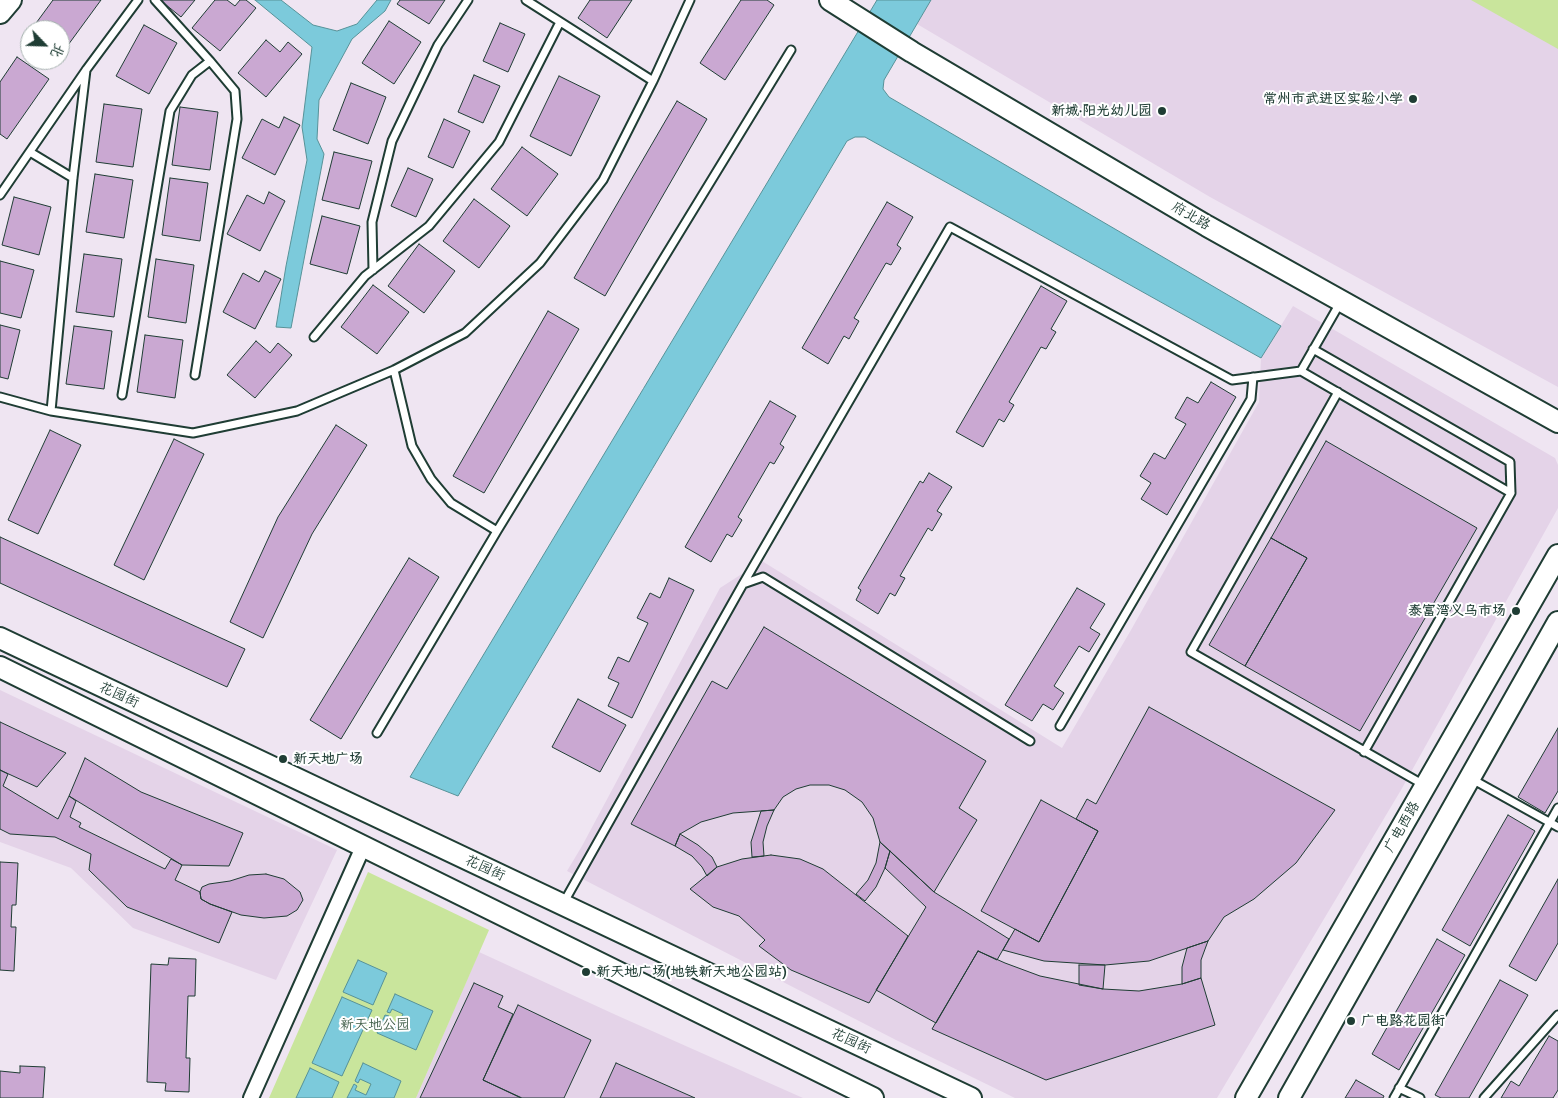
<!DOCTYPE html>
<html>
<head>
<meta charset="utf-8">
<style>
  body { margin:0 }
  #map { position:relative; width:1558px; height:1098px; overflow:hidden; background:#efe5f2; font-family:Delius,"LXGW WenKai TC",sans-serif }
  canvas { display:block }
  .north { position:absolute; left:20px; top:20px; width:50px; height:50px; box-sizing:border-box; background:#fff; border:1px solid #a5b1ae; border-radius:50%; rotate:114deg; font-size:14px; font-weight:700; line-height:20px; text-align:center; color:#1f3d34 }
  .north::after { content:''; display:block; margin:auto; width:18px; height:22px; background:#1f3d34; clip-path:polygon(50% 0,100% 100%,50% 72%,0 100%) }
</style>
</head>
<body>
<div id="map">
<canvas width="1558" height="1098"></canvas>
<div class="north">北</div>
</div>
<script>
const ctx = document.querySelector('canvas').getContext('2d');
ctx.lineJoin = 'round';
function paint(path, color) {
  ctx.fillStyle = color;
  ctx.fill(path, 'evenodd');
}
function toPath(rows) {
  const path = new Path2D();
  for (const r of rows) {
    path.moveTo(r[0], r[1]);
    for (let i = 2; i < r.length; i += 2) path.lineTo(r[i], r[i + 1]);
  }
  return path;
}
function stroke(path, color, width, dash) {
  ctx.strokeStyle = color;
  ctx.lineWidth = width;
  ctx.lineCap = dash ? 'butt' : 'round';
  ctx.setLineDash(dash || []);
  ctx.stroke(path);
}
function label(font, color, halo, rows, align = 'center') {
  ctx.font = font + ' Delius,"LXGW WenKai TC",sans-serif';
  ctx.lineWidth = 4;
  ctx.setLineDash([]);
  ctx.textBaseline = 'middle';
  ctx.strokeStyle = halo;
  ctx.fillStyle = color;
  for (const [text, x, y, turn = 0] of rows) {
    ctx.save();
    ctx.translate(x, y);
    ctx.rotate((+turn || 0) * Math.PI / 180);
    ctx.textAlign = isNaN(turn) ? turn : align;
    if (halo) ctx.strokeText(text, 0, 0);
    ctx.fillText(text, 0, 0);
    ctx.restore();
  }
}
const built = toPath([
  [931,0,1558,0,1558,387,1210,197,917,24],
  [1293,306,1555,458,1558,465,1558,508,1401,790,1217,1098,1015,1098,896,1040,567,871,582,846,720,588,762,561,1062,748,1131,630,1259,402,1261,358],
  [0,690,337,850,276,980,133,928,71,868,0,842],
  [479,952,616,1015,803,1098,416,1098]
]);
const green = toPath([
  [1471,0,1558,0,1558,49],
  [368,872,489,930,416,1098,269,1098]
]);
const water = toPath([
  [255,0,281,0,313,25,337,31,357,24,377,0,391,0,385,11,352,39,319,100,317,139,324,154,291,328,276,327,286,266,307,160,302,127,312,47,255,0],
  [877,0,931,0,884,80,883,89,889,97,1281,326,1261,358,865,137,855,137,847,141,458,796,410,777,877,0],
  [358,960,387,973,373,1005,343,992,358,960],
  [395,994,433,1011,416,1050,377,1033,385,1015,389,1016,387,1020,398,1025,403,1014,392,1009,390,1013,387,1012,395,994],
  [342,997,372,1010,342,1076,312,1063,342,997],
  [363,1063,401,1081,394,1098,347,1098,354,1084,357,1086,355,1090,366,1095,371,1084,360,1079,358,1083,355,1081,363,1063],
  [310,1068,339,1082,332,1098,296,1098,310,1068]
]);
const building = toPath([
  [53,0,101,0,60,56,60,30,31,30,53,0],
  [160,0,195,0,181,17,160,0],
  [215,0,227,0,235,6,240,0,246,0,256,8,220,51,192,28,215,0],
  [400,0,445,0,429,24,397,4,400,0],
  [590,0,632,0,607,38,578,18,590,0],
  [741,0,767,0,774,5,725,80,700,63,741,0],
  [389,21,421,42,394,84,362,63,389,21],
  [500,23,525,34,508,72,483,61,500,23],
  [144,25,177,43,149,94,116,76,144,25],
  [266,40,280,52,288,42,302,54,266,97,238,73,266,40],
  [17,57,49,79,7,139,0,134,0,82,17,57],
  [474,75,500,86,483,123,458,112,474,75],
  [559,76,600,96,571,156,530,136,559,76],
  [351,83,386,97,368,144,333,130,351,83],
  [677,101,707,119,605,296,574,278,677,101],
  [104,104,142,109,133,167,96,162,104,104],
  [180,107,218,112,210,170,172,165,180,107],
  [284,117,300,125,275,175,242,158,262,119,279,128,284,117],
  [444,119,470,131,453,168,428,157,444,119],
  [522,147,558,174,527,216,491,189,522,147],
  [334,152,372,161,359,209,322,200,334,152],
  [408,168,433,179,416,217,391,206,408,168],
  [95,174,133,180,124,238,86,232,95,174],
  [170,178,208,183,200,241,162,235,170,178],
  [269,192,285,201,260,251,227,234,247,195,264,204,269,192],
  [14,197,51,207,39,255,2,245,14,197],
  [474,199,510,226,479,268,443,241,474,199],
  [887,202,913,217,897,245,901,248,891,265,886,263,854,318,859,321,849,339,844,336,828,364,802,348,887,202],
  [322,216,360,226,347,274,310,264,322,216],
  [419,244,455,271,424,313,388,286,419,244],
  [84,254,122,259,114,317,76,312,84,254],
  [156,259,194,265,186,323,148,317,156,259],
  [0,261,34,270,21,318,0,313,0,261],
  [265,271,281,279,255,329,223,312,243,273,259,282,265,271],
  [373,285,409,312,377,354,341,327,373,285],
  [1041,286,1067,301,1051,329,1056,332,1046,349,1041,347,1009,402,1014,405,1004,422,999,419,983,447,956,432,1041,286],
  [548,311,579,329,484,493,453,476,548,311],
  [0,325,20,330,8,379,0,377,0,325],
  [74,326,112,331,104,389,66,384,74,326],
  [145,335,183,340,175,398,137,392,145,335],
  [256,341,270,353,278,343,292,355,255,398,227,375,256,341],
  [1211,382,1236,397,1167,515,1141,499,1151,483,1140,476,1154,453,1165,459,1186,424,1175,418,1187,397,1198,403,1211,382],
  [770,401,796,416,780,444,784,447,774,464,770,462,738,517,742,520,732,537,727,534,711,562,685,547,770,401],
  [336,425,367,445,312,534,263,638,230,622,278,517,336,425],
  [50,430,81,445,38,534,8,520,50,430],
  [174,439,204,454,144,580,114,565,174,439],
  [1326,441,1477,528,1360,731,1245,666,1307,558,1271,538,1326,441],
  [929,473,952,487,937,511,942,514,932,531,928,528,900,576,905,578,895,596,890,593,878,614,856,600,861,590,858,588,920,481,923,483,929,473],
  [0,537,245,649,227,687,0,583,0,537],
  [1271,538,1307,558,1245,666,1209,645,1271,538],
  [409,558,439,577,341,739,310,720,409,558],
  [669,578,694,590,632,718,608,706,619,683,608,678,618,657,629,662,648,623,637,618,650,593,660,598,669,578],
  [1077,588,1105,604,1090,628,1100,634,1089,652,1079,646,1054,686,1064,693,1053,710,1043,704,1032,721,1005,705,1077,588],
  [764,627,986,761,959,808,977,820,934,892,880,842,873,818,862,802,845,790,829,785,810,785,796,789,783,797,774,810,733,813,701,822,680,834,675,846,631,824,712,681,727,689,764,627],
  [578,699,626,725,600,772,552,747,578,699],
  [1149,707,1335,810,1296,863,1254,899,1224,917,1208,941,1149,961,1105,965,1044,961,1003,950,1015,929,1039,942,1098,831,1076,819,1087,799,1096,804,1149,707],
  [0,722,66,753,37,787,0,770,0,722],
  [1558,728,1558,791,1545,813,1518,797,1558,728],
  [85,758,141,792,243,833,229,866,182,865,69,796,85,758],
  [0,770,8,774,3,786,58,819,69,796,76,801,70,817,81,823,79,827,165,869,171,859,182,865,175,880,200,892,201,899,210,904,232,912,219,943,127,907,89,870,91,854,55,837,10,834,0,829,0,770],
  [1041,800,1098,831,1039,942,981,911,1041,800],
  [774,810,767,826,763,842,764,856,752,857,751,842,761,811,774,810],
  [1508,815,1535,831,1470,946,1442,930,1508,815],
  [680,834,698,845,712,857,717,867,707,876,702,867,692,856,675,846,680,834],
  [880,842,890,851,885,868,876,887,865,901,856,894,868,880,876,863,880,842],
  [890,851,934,892,1009,939,997,960,978,951,936,1023,876,990,926,907,885,868,890,851],
  [771,855,800,859,823,869,908,936,869,1003,791,970,759,946,765,940,739,916,713,907,690,889,717,867,742,859,771,855],
  [0,862,18,863,16,905,12,905,11,927,16,927,14,971,0,970,0,862],
  [266,874,284,879,300,892,303,900,297,910,287,916,264,918,241,915,210,904,201,899,200,892,202,887,209,884,230,881,249,875,266,874],
  [1558,879,1558,943,1536,981,1509,966,1558,879],
  [1437,939,1465,955,1399,1070,1372,1054,1437,939],
  [1208,941,1201,960,1201,978,1182,984,1182,967,1187,948,1208,941],
  [978,951,1005,963,1040,976,1103,989,1139,991,1182,984,1201,978,1215,1025,1046,1080,932,1029,978,951],
  [169,958,196,959,195,996,188,996,186,1058,190,1058,189,1092,165,1091,166,1083,147,1082,151,964,168,965,169,958],
  [1079,965,1105,965,1103,989,1079,985,1079,965],
  [1500,980,1528,995,1469,1098,1441,1098,1435,1095,1500,980],
  [474,983,503,996,498,1007,513,1014,483,1080,521,1098,420,1098,474,983],
  [518,1005,591,1040,564,1098,522,1098,483,1080,518,1005],
  [1549,1036,1558,1041,1558,1090,1553,1098,1501,1098,1511,1081,1519,1086,1549,1036],
  [616,1063,695,1098,600,1098,616,1063],
  [20,1066,45,1067,43,1098,0,1098,0,1071,20,1073,20,1066],
  [1356,1080,1384,1096,1383,1098,1345,1098,1356,1080]
]);
const lane = toPath([
  [155,0,210,61,235,91,237,119,195,375],
  [526,0,653,81],
  [30,152,73,178],
  [0,195,86,70,138,0],
  [373,270,372,222,392,141,438,45,468,0],
  [1340,303,1301,371,1511,493],
  [314,337,365,276,429,226,499,142,560,22],
  [1313,349,1510,462,1511,493,1364,752],
  [394,370,412,446,431,479,451,503,497,531],
  [1338,392,1191,652,1424,785],
  [122,395,170,111,192,75,210,61],
  [0,397,51,411,193,433,297,411,394,370,465,333,540,263,603,180,653,81,690,0],
  [51,411,73,178,86,70],
  [743,584,950,227,1232,380,1301,371],
  [1060,726,1251,399,1253,377],
  [377,733,497,531,791,50],
  [1470,778,1558,827],
  [564,902,743,584,763,577,1030,741],
  [1399,1088,1420,1098],
  [1394,1098,1558,808],
  [1484,1098,1558,1015]
]);
const street = toPath([
  [251,1098,363,847]
]);
const secondary = toPath([
  [830,0,912,52,1207,226,1558,422],
  [0,13,11,0],
  [0,638,971,1098],
  [0,667,873,1098],
  [1246,1098,1558,555],
  [1289,1098,1558,622]
]);
const markers = [
  [1413,99,5,"#1f3d34"],
  [1162,111,5,"#1f3d34"],
  [1516,611,5,"#1f3d34"],
  [283,759,5,"#1f3d34"],
  [586,972,5,"#1f3d34"],
  [1351,1021,5,"#1f3d34"]
];
const poiNames = [
  ["常州市武进区实验小学",1403,99],
  ["新城·阳光幼儿园",1152,111],
  ["泰富湾义乌市场",1506,611],
  ["新天地广场",293,759,"left"],
  ["新天地广场(地铁新天地公园站)",596,972,"left"],
  ["广电路花园街",1361,1021,"left"]
];
const streetNames = [
  ["府北路",1191,216,30],
  ["花园街",119,695,25],
  ["广电西路",1402,827,-60],
  ["花园街",485,868,25],
  ["花园街",851,1041,25]
];
const parkNames = [
  ["新天地公园",375,1025]
];
paint(built, '#e4d3e8');
paint(green, '#c9e59c');
paint(water, '#7ccadb');
stroke(water, '#579298', 1);
paint(building, '#caa8d2');
stroke(building, '#1f3d34', 1);
stroke(lane, '#1f3d34', 11);
stroke(street, '#1f3d34', 18);
stroke(secondary, '#1f3d34', 24);
stroke(lane, '#fff', 7);
stroke(street, '#fff', 14);
stroke(secondary, '#fff', 20);
for (const [x, y, r, color] of markers) {
  const dot = new Path2D();
  dot.arc(x, y, r, 0, 2 * Math.PI);
  ctx.fillStyle = color;
  ctx.fill(dot);
  stroke(dot, '#fff', 2);
}
label('bold 14px', '#1f3d34', '#fff', poiNames, 'right');
label('14px', '#1f3d34', '#fff', streetNames);
label('14px', '#415f49', '#fff', parkNames);
</script>
</body>
</html>
